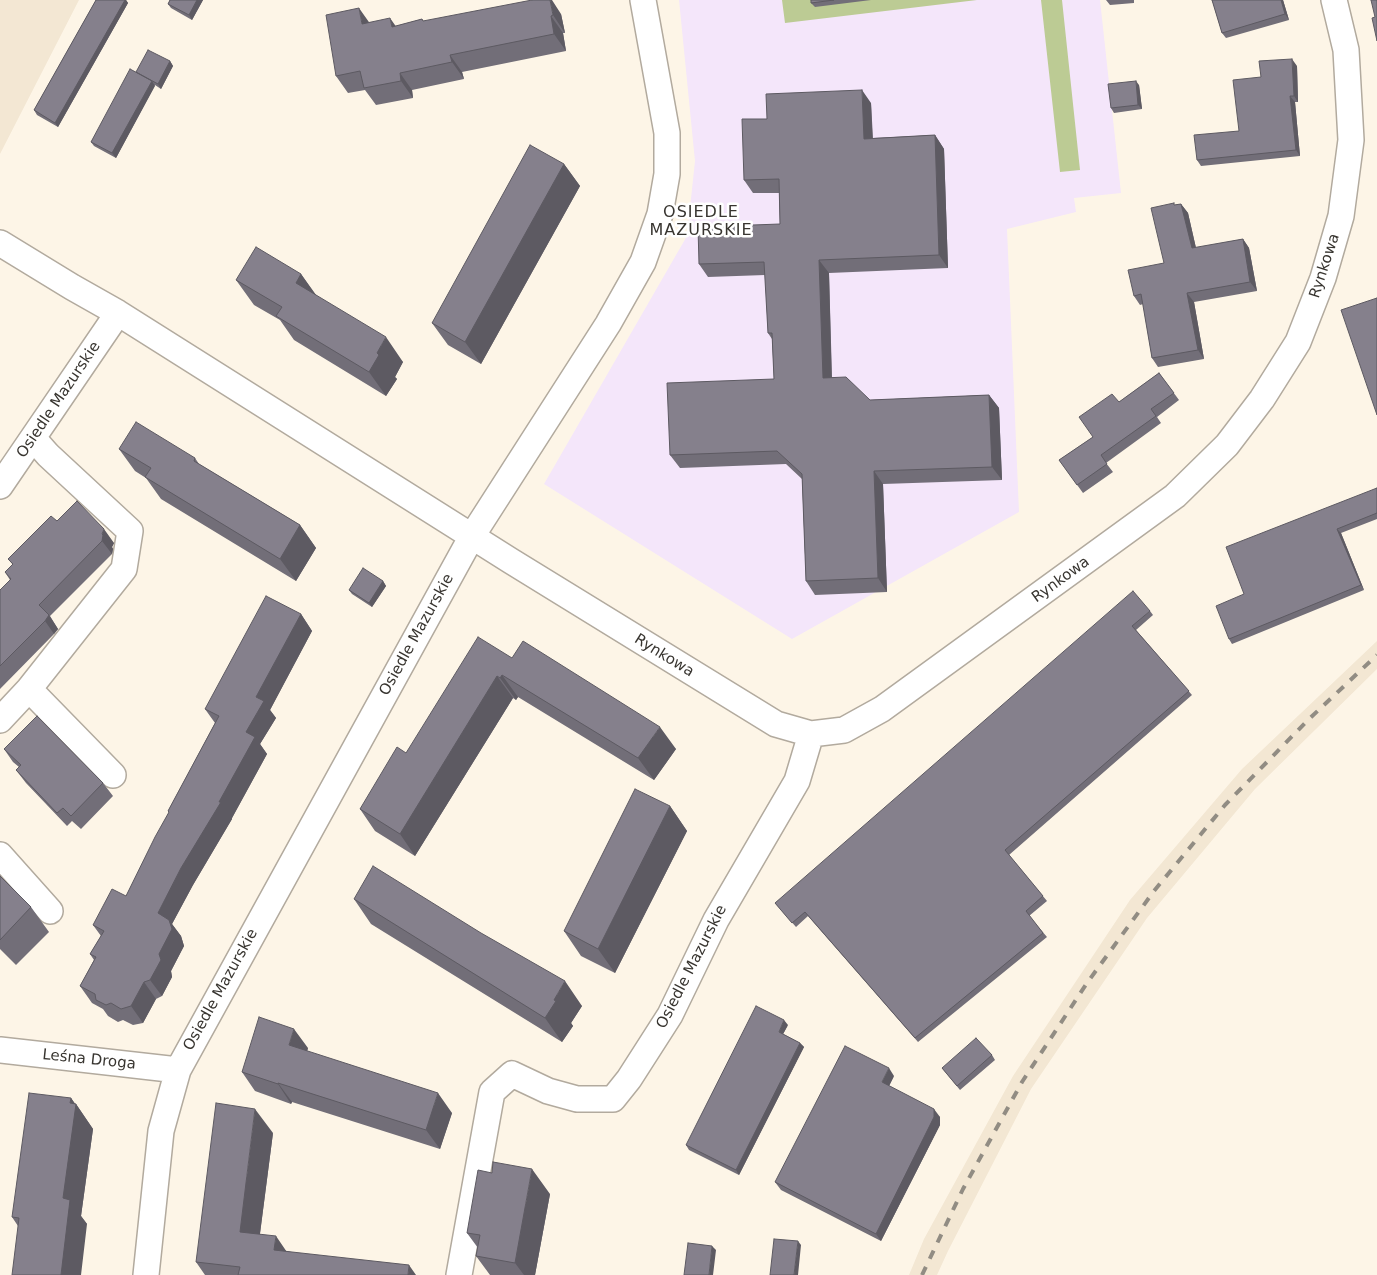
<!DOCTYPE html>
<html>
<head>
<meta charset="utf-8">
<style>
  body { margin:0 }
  canvas { display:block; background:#fdf5e7 }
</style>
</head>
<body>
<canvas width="1377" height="1275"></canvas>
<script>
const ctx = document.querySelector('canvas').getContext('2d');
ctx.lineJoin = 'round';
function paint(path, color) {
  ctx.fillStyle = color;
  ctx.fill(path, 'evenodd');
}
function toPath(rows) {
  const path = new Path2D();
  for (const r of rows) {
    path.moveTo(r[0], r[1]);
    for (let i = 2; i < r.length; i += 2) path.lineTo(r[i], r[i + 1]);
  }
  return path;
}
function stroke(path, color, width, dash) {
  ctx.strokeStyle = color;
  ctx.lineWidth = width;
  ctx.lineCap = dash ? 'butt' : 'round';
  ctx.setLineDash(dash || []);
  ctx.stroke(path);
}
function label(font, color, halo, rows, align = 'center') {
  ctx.font = font + ' "DejaVu Sans",sans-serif';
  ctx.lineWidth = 5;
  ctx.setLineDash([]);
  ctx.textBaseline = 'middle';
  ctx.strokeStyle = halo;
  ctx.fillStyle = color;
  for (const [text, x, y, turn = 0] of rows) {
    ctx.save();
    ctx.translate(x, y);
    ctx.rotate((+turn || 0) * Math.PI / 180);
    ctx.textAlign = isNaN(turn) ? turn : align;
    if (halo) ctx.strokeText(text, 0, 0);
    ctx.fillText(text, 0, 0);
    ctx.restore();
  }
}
const built = toPath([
  [0,0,79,0,0,154],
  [1377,641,1377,669,1255,789,1147,918,1031,1089,948,1251,937,1275,909,1275,924,1239,1013,1076,1130,900,1242,769]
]);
const education = toPath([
  [679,0,1100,0,1121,193,1074,198,1076,212,1007,229,1019,512,792,639,544,484,687,236,695,161]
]);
const green = toPath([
  [782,0,977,0,785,23],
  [1041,0,1062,0,1080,170,1060,172]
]);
const street = toPath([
  [0,243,72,287,118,313,511,561,776,724,811,734,844,730,882,709,1175,496,1227,445,1262,399,1298,342,1323,278,1341,216,1351,140,1346,50,1334,0],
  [0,486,118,313],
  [29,689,113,775],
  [0,720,29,689,124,569,130,531,48,455,33,438],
  [0,855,50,911],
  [0,1050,178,1070],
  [146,1275,161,1131,178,1070,472,536,608,324,643,262,660,214,667,174,667,133,643,0],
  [459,1275,492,1092,512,1074,548,1091,577,1099,613,1099,629,1079,670,1015,716,920,797,781,811,734]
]);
const rail = toPath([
  [922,1275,963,1189,1022,1082,1087,983,1154,891,1225,805,1308,720,1377,655]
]);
const wall = toPath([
  [96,0,126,0,128,3,58,127,37,115,34,110],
  [170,0,203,0,192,20,171,8,168,4],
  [811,0,871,0,815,7,811,3],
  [1106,0,1134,0,1134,3,1110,5],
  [1212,0,1283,0,1289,20,1226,38,1222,33],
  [561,14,565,33,563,33,566,51,462,72,464,79,412,90,413,98,376,105,365,90,348,93,336,76,369,22,396,26,422,19,423,21],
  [170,61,173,66,161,89,155,85,116,158,94,146,91,142,136,72],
  [1297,66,1298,102,1295,102,1300,156,1201,166,1197,160,1239,131,1261,77],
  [1139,85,1142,109,1114,113,1111,108],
  [871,103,873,138,935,135,944,149,948,268,829,273,832,377,870,400,989,395,999,408,1002,480,883,484,887,592,815,595,806,581,802,479,786,464,680,468,670,455,774,379,772,339,768,333,765,275,708,277,699,264,780,224,779,193,753,193,744,180,767,119],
  [564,164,580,186,481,364,448,345,432,323],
  [1181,204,1188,213,1196,248,1243,239,1249,248,1257,291,1194,302,1204,359,1158,367,1152,358,1143,304,1140,305,1134,296,1164,263,1175,205],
  [301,274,316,296,403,362,395,377,397,379,386,396,294,340,280,320,254,305,236,280],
  [1159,373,1179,400,1157,417,1161,423,1106,463,1113,472,1083,493,1059,460,1093,437,1119,402],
  [119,449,195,458,199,464,300,525,316,548,296,581,161,499,146,478,135,471],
  [1377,488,1377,519,1341,533,1364,590,1232,644,1229,639,1244,594],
  [57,521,114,543,112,547,113,549,112,554,50,616,58,629,54,634,0,689,0,590,10,580,5,572,13,565,8,559],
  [383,581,386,586,372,607,352,594,349,590],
  [1150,611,1153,615,1136,630,1192,695,1009,855,1047,901,1029,916,1047,937,918,1042,808,916,796,927,775,903],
  [301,614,312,631,270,710,276,718,260,744,267,754,232,818,232,819,193,885,172,924,181,936,184,946,171,971,172,977,162,996,156,999,143,1023,133,1025,123,1020,118,1022,108,1016,103,1009,92,1003,80,986,94,960,90,954,101,936,93,925,126,896,169,812,168,811,215,723,205,709],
  [512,658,676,749,654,780,518,697,516,700,513,698,415,856,375,831,360,809,406,753],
  [4,749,103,783,113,796,81,829,72,821,67,826,26,783,16,770,19,767,13,762],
  [670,806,687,831,615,973,581,956,564,931],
  [0,876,31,907,49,932,16,965,0,949],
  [354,899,582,1006,571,1023,573,1026,562,1042,371,924],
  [788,1025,783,1034,800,1043,804,1047,739,1175,689,1150,686,1145],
  [308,1048,307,1051,452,1113,440,1149,292,1102,291,1104,255,1091,242,1072],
  [992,1055,995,1060,960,1090,942,1068],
  [894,1076,889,1086,940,1117,940,1125,881,1241,781,1190,775,1182],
  [71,1098,75,1104,76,1104,93,1129,81,1216,87,1224,18,1226,12,1217],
  [273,1133,260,1234,286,1251,416,1275,205,1275,196,1262],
  [550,1194,535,1275,490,1275,476,1256,478,1248,467,1233]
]);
const shadedWall = toPath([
  [125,0,126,0,128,3,58,127,55,123],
  [197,0,203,0,192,20,189,15],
  [550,0,552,0,561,14,565,33,553,15],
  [1281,0,1283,0,1289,20,1285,14],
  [359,8,371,25,362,24],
  [551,16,563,33,566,51,554,34],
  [390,18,402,35,392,27],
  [450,55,462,72,464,79,452,62],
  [1292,59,1297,66,1298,102,1294,96],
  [170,61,173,66,161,89,158,84],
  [400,73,412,90,413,98,401,81],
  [152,81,155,86,116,158,112,153],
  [1136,81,1139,85,1142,109,1138,105],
  [862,90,871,103,873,152,864,139],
  [1290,96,1295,102,1300,156,1296,150],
  [935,135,944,149,948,268,939,255],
  [564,164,580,186,481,364,465,342],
  [1181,204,1188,213,1198,257,1192,248],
  [1243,239,1249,248,1257,291,1250,282],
  [819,260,829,273,832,391,823,378],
  [301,274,319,299,296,283],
  [1187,293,1194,302,1204,359,1198,350],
  [386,337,403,362,395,377,397,379,386,396,369,372,377,353],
  [989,395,999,408,1002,480,992,467],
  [874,471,883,484,887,592,878,578],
  [300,525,316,548,296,581,280,559],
  [104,529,114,543,112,547,113,549,112,554,102,541,102,534],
  [1337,529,1341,533,1364,590,1361,585],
  [383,581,386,586,372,607,369,603],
  [301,614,312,631,270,710,276,718,260,744,267,754,232,818,232,819,193,885,172,924,181,936,184,946,171,971,172,977,162,996,150,980,159,954,158,913,181,868,219,802,246,732,256,697],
  [49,615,58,629,54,634,45,621],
  [502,675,518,697,516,700,500,678],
  [497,676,513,698,415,856,400,834],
  [660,727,676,749,654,780,638,758],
  [670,806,687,831,615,973,598,949],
  [565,981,582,1006,571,1023,573,1026,562,1042,545,1018,554,1000],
  [144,982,156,999,143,1023,131,1006],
  [784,1020,788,1025,782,1036,779,1032],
  [294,1029,308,1048,303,1065,289,1045],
  [800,1043,804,1047,739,1175,736,1170],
  [889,1068,894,1076,887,1090,882,1082],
  [278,1083,292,1102,291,1104,278,1084],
  [438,1093,452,1113,440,1149,426,1130],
  [71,1098,76,1105,76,1104,93,1129,81,1216,87,1224,81,1275,61,1275,63,1198],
  [255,1109,273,1133,257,1256,240,1232],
  [934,1109,940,1117,940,1125,881,1241,876,1234],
  [532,1169,550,1194,535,1275,524,1275,515,1263],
  [276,1236,293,1261,274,1250],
  [798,1241,801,1245,798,1275,794,1275],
  [712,1246,716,1250,713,1275,709,1275],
  [409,1265,416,1275,408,1275]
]);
const building = toPath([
  [96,0,125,0,55,123,34,110,96,0],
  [170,0,197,0,189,15,168,4,170,0],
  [532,0,550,0,553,15,551,16,554,34,450,55,452,62,400,73,401,81,364,88,360,71,336,76,326,15,359,8,362,24,390,18,392,27,422,19,423,21,532,0],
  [811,0,834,0,811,3,811,0],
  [1212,0,1281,0,1285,14,1222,33,1212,0],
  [1371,0,1377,0,1377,41,1372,18,1375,17,1371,0],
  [148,50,170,61,158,84,136,72,148,50],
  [1292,59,1294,96,1290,96,1296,150,1197,160,1194,135,1239,131,1233,80,1261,77,1259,61,1292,59],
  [130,69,152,81,112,153,91,142,130,69],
  [1136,81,1138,105,1111,108,1108,84,1136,81],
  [862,90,864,139,935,135,939,255,819,260,823,378,846,377,870,400,989,395,992,467,874,471,878,578,806,581,802,474,777,451,670,455,667,383,774,379,772,333,768,333,764,262,699,264,698,227,780,224,779,179,744,180,742,119,767,119,766,94,862,90],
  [530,145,564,164,465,342,432,323,530,145],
  [1174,203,1174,205,1181,204,1192,248,1243,239,1250,282,1187,293,1198,350,1152,358,1141,294,1134,296,1128,270,1164,263,1151,208,1174,203],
  [256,247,301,274,296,283,386,337,377,353,379,355,369,372,276,316,282,307,236,280,256,247],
  [1377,298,1377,415,1341,310,1377,298],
  [1159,373,1174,393,1151,409,1156,416,1101,455,1107,464,1077,485,1059,460,1093,437,1079,417,1112,394,1119,402,1159,373],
  [136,422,195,458,194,461,300,525,280,559,145,477,151,468,119,449,136,422],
  [1377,488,1377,513,1337,529,1361,585,1229,639,1216,606,1244,594,1226,547,1377,488],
  [77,501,104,529,102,534,103,535,102,541,39,605,49,615,45,621,0,666,0,590,11,579,5,572,13,564,8,559,51,516,57,521,77,501],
  [363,568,383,581,369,603,349,590,363,568],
  [1133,591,1150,611,1132,626,1189,691,1005,850,1043,896,1026,911,1043,933,915,1038,805,912,792,923,775,903,1133,591],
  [266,596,301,614,256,697,264,701,246,732,255,737,219,802,221,802,181,868,158,913,169,920,172,929,159,954,161,960,150,980,144,982,131,1006,121,1009,111,1003,106,1005,96,1000,95,994,80,986,96,957,90,954,104,931,93,925,112,889,126,896,155,837,169,812,168,811,219,716,205,709,266,596],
  [478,637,512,658,523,641,660,727,638,758,502,675,500,678,497,676,400,834,360,809,397,747,406,753,478,637],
  [37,716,103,783,71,816,63,808,57,813,16,770,21,765,4,749,37,716],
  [635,789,670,806,598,949,564,931,635,789],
  [373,866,481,933,565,981,554,1000,556,1001,545,1018,354,899,373,866],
  [0,876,31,907,0,940,0,876],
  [756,1006,784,1020,779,1032,800,1043,736,1170,686,1145,756,1006],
  [259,1017,294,1029,289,1045,438,1093,426,1130,278,1083,278,1084,242,1072,259,1017],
  [976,1038,992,1055,957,1086,942,1068,976,1038],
  [845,1046,889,1068,882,1082,934,1109,934,1117,876,1234,775,1182,845,1046],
  [29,1093,71,1098,70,1103,76,1104,63,1198,70,1200,61,1275,12,1275,19,1218,12,1217,29,1093],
  [216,1103,255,1109,240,1232,276,1236,274,1250,409,1265,408,1275,238,1275,240,1267,196,1262,216,1103],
  [493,1162,532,1169,515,1263,476,1256,480,1235,467,1233,478,1170,492,1173,493,1162],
  [774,1239,798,1241,794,1275,770,1275,774,1239],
  [688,1243,712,1246,709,1275,684,1275,688,1243]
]);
const streetNames = [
  ["Rynkowa",1325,266,-72],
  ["Osiedle Mazurskie",59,400,-56],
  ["Rynkowa",1061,580,-36],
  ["Osiedle Mazurskie",417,635,-61],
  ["Rynkowa",664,656,32],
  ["Osiedle Mazurskie",692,967,-63],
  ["Osiedle Mazurskie",221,990,-61],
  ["Leśna Droga",89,1060,6]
];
const neighbourhoodNames = [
  ["OSIEDLE",701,213],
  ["MAZURSKIE",701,231]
];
paint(built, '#f3e7d3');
paint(education, '#f4e6fa');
paint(green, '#bccb94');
stroke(street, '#b2aa9e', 28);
stroke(street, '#fff', 25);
stroke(rail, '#918c83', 4, [9, 9]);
paint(wall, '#726e78');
paint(shadedWall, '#5d5a62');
paint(building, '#85808c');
stroke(building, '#5d5a62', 1);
label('15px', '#383530', '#fff', streetNames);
ctx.letterSpacing = '1px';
label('16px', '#383530', '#fff', neighbourhoodNames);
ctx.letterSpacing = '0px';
</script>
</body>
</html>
